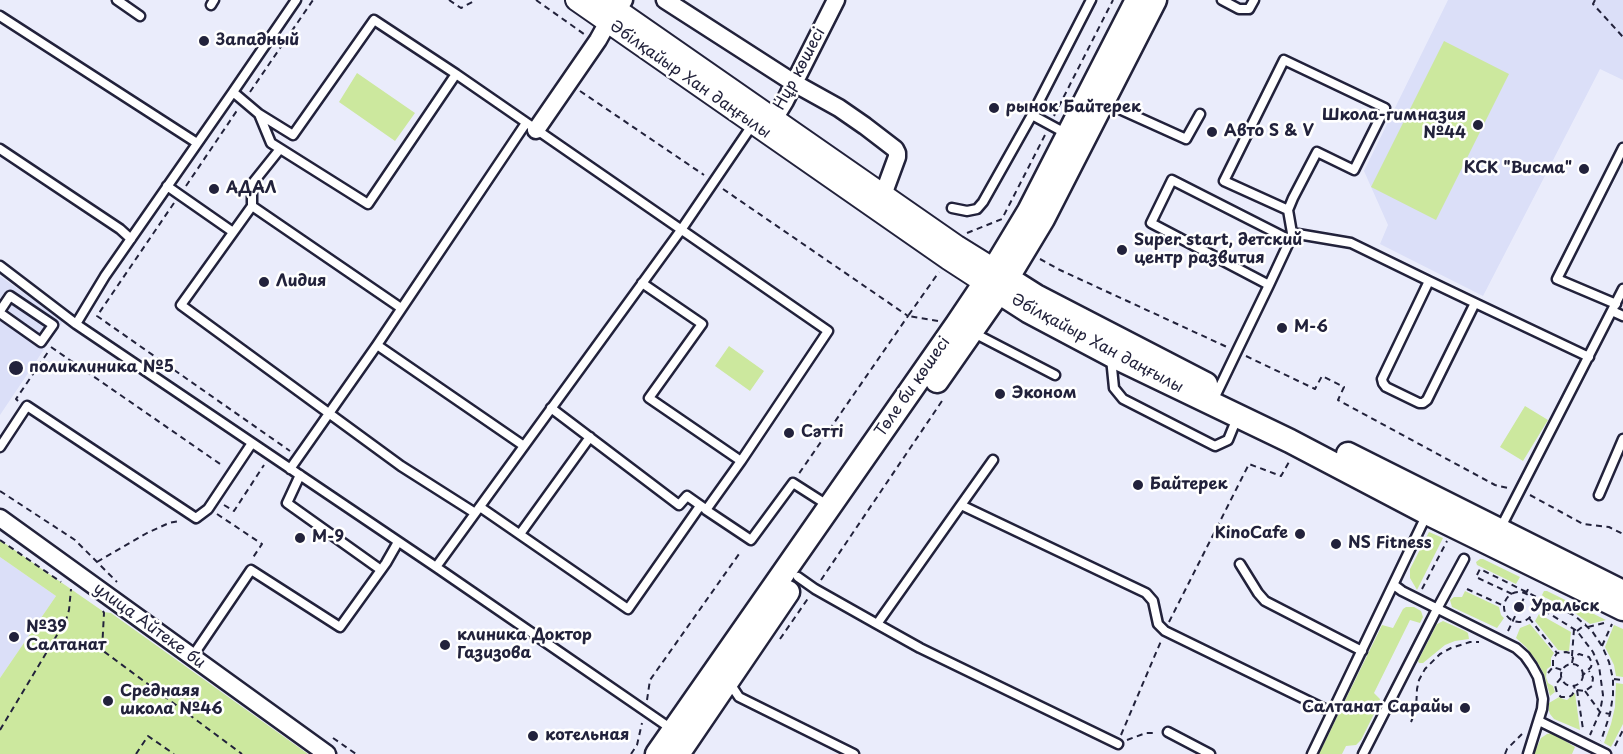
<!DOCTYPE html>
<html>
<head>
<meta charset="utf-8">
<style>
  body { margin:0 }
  canvas { display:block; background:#eaecfb }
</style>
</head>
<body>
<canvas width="1623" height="754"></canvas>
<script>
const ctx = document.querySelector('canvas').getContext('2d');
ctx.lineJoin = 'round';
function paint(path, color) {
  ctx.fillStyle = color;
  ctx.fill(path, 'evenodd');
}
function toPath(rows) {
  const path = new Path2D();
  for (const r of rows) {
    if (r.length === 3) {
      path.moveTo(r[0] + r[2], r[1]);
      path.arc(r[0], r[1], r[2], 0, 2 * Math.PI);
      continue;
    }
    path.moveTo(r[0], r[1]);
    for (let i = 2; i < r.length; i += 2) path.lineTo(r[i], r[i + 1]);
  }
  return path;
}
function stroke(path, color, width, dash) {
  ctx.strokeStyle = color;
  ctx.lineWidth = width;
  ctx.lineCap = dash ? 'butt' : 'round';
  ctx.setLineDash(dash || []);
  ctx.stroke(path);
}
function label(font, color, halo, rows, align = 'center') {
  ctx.font = font + ' "Playpen Sans",sans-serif';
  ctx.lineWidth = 5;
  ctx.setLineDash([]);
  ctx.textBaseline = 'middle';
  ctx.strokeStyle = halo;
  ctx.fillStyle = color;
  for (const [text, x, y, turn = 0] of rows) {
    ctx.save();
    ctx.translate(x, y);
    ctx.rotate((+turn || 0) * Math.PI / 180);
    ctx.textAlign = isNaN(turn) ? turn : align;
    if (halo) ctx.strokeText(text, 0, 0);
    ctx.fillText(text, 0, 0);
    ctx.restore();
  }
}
const built = toPath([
  [1448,0,1623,0,1623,80,1600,69,1483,296,1380,244,1388,225,1364,171],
  [0,276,63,321,0,415],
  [0,557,56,596,0,678]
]);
const green = toPath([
  [1444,41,1509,74,1436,220,1371,187],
  [357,73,415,113,395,141,339,102],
  [729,346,764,371,750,391,715,366],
  [1525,406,1548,420,1523,461,1500,447],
  [1429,532,1443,538,1417,590,1410,578,1410,569],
  [0,540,104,612,111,613,308,754,0,754,0,678,56,596,0,557],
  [1480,559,1483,559,1520,577,1516,584,1477,565,1476,562],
  [1465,591,1499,607,1501,615,1504,618,1497,628,1452,607,1450,600,1454,597,1462,597],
  [1544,591,1547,591,1606,620,1590,624,1568,608,1544,597,1542,595],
  [1406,607,1414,607,1421,611,1423,617,1420,623,1410,620,1374,693,1380,699,1379,704,1361,740,1356,745,1346,746,1342,754,1319,754,1382,625,1393,628,1403,609],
  [1539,614,1571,632,1569,651,1558,650,1535,621],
  [1443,621,1465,631,1468,633,1469,639,1455,641,1445,645,1423,663,1419,663,1418,661,1437,624],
  [1530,624,1554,653,1551,658,1551,666,1547,669,1546,677,1548,683,1553,686,1555,692,1550,696,1544,674,1536,660,1526,647,1516,638,1520,628],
  [1614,625,1623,629,1623,677,1616,676,1614,665,1605,647],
  [1616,683,1623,684,1623,724,1611,747,1604,743,1611,724,1615,707],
  [1575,693,1580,730,1554,719,1550,714,1549,711,1549,703,1559,697,1563,699,1567,700],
  [1552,733,1575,747,1572,754,1534,754,1541,738,1547,734]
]);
const path = toPath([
  [449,0,461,8,476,0],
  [536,0,584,34],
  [1595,0,1593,4,1623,37],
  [580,91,704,175],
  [250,92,313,0],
  [1054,116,1113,0],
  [186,186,238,109],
  [723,189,908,316,798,475],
  [174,203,97,316,290,451],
  [967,233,1002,219,1045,135],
  [1040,259,1060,270,1227,347],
  [938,321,908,316,939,272],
  [51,347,223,466],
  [1246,356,1315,389,1322,376,1344,387,1338,400,1495,485,1508,488],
  [18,401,16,399,48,352],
  [0,491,75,540,117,582],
  [1530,495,1583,524,1609,527,1623,534],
  [224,505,234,511,264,465],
  [217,514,262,544,252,559],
  [0,540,61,582],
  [97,562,147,533,169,523,179,521],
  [821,580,944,398],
  [1422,589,1447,541],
  [1467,589,1504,606],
  [1519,607,15],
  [1512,594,1476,577,1480,569,1575,616,1592,631,1602,646,1609,662,1613,679,1613,695,1610,714,1601,741],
  [1521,604,1530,585],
  [1534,607,1550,614,1577,631,1593,652,1599,666,1603,695,1600,712,1590,735],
  [103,611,104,613,102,650,242,754],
  [1529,618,1557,653],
  [1169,622,1249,464,1281,476,1289,462],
  [1588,627,1608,622],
  [1508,631,1517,612],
  [1577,631,1586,624],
  [780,639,809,597],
  [1602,646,1612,624],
  [1572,656,1574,629],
  [1572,663,1573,658,1579,654,1589,657,1592,663,1591,667,1582,676],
  [1572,675,11],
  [1553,666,1553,659,1557,653,1566,652,1570,653,1573,658],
  [1548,673,1553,667,1562,670],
  [1561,678,1555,685,1557,693,1561,697,1569,697,1572,695,1575,690,1574,686],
  [1614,679,1623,680],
  [1577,690,1583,729],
  [1577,690,1585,691,1592,686,1593,678,1589,671],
  [1585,691,1600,712,1610,714],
  [647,700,650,680,739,554],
  [1411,722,1416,710,1417,689,1419,680,1425,669,1440,654,1451,648,1470,642,1479,642],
  [0,730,66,620,69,610,71,589],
  [1121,735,1161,641],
  [333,738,356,754],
  [1127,740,1146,733,1156,733],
  [1615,746,1623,730],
  [136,754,148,736,174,754],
  [631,754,637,745,642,723],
  [1505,754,1507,749,1522,734]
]);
const service = toPath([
  [117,0,140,16],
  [296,0,233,92,259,114,271,143,368,204,456,74,828,331,741,461],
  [1222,0,1239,9,1249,9,1254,0],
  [211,5,214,0],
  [0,16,197,143],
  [1104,102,1186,139,1200,114],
  [259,114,293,135,374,20,456,74],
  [1032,115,1067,134],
  [0,149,120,229,131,239],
  [280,149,252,184,252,206,401,308],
  [167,186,233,232],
  [252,206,181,305,401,466,475,513],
  [952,208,967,211,977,209,983,202,1032,115,1091,0],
  [1288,210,1224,181,1284,60,1385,108,1354,170,1317,152,1293,198,1288,210,1292,233],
  [1291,237,1292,233,1351,243,1429,281],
  [0,266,76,324,436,567,673,730],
  [642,283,702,324,649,398,741,461,706,510,751,540,793,483,829,506],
  [1475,303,1427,400,1423,403,1419,403,1386,387,1383,383,1382,379,1429,281,1475,303,1589,357],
  [1616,304,1557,279,1623,148],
  [0,311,10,296,53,325,41,342,0,313],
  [1612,311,1623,316],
  [76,324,105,276,233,92],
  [972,332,1055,375],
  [377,345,524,446],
  [1111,358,1114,388,1123,399,1215,446,1228,440,1237,418],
  [1212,403,1237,351,1269,285,1290,240,1172,180,1151,223,1269,285],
  [551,408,679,505,687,496,704,508],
  [0,447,27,406,196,518,208,509,252,443],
  [290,469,377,345,526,123],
  [300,475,287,503,381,570],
  [1599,495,1623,439],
  [961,505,993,460],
  [480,507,628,609,700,506],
  [1500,529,1623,289],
  [520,534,590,437],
  [1240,564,1258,593,1265,601,1362,651],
  [436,567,681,230,753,124],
  [798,577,815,589,877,624],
  [1394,585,1402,591,1516,648,1525,656,1532,666,1538,677,1543,699,1542,709,1528,754],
  [192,657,251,570,340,627,386,563,398,542],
  [729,682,739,697,854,754],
  [1539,721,1606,754],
  [1168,732,1210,754],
  [1118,744,920,648,877,624,961,505,1146,593,1153,601,1158,624,1165,631,1331,712],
  [1312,754,1427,514],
  [1363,754,1437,609,1464,559]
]);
const minor = toPath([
  [665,0,794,83,839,108,865,126,895,149,897,153,897,157,883,195],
  [762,121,774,119,785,101,836,0],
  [536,130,598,40,608,22,624,0],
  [0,518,327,754]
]);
const tertiary = toPath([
  [576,0,948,259,985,283],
  [603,0,957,246,994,269]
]);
const secondary = toPath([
  [995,270,1036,296,1206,384],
  [986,284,1028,311,1111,355,1290,441,1427,513,1623,609],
  [937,381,999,292,1043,219,1155,0],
  [1348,454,1623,592],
  [657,754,957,324,994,269,1029,211,1137,0],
  [678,754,788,592]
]);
const markers = [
  [204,41,6,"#22223b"],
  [994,108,6,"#22223b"],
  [1478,125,6,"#22223b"],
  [1212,132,6,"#22223b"],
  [1584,169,6,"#22223b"],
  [214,189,6,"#22223b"],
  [1122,250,6,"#22223b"],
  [264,282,6,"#22223b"],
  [1282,328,6,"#22223b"],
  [16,368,8,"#22223b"],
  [1000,394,6,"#22223b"],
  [789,433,6,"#22223b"],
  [1138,485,6,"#22223b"],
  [1300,534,6,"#22223b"],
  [300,538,6,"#22223b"],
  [1336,544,6,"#22223b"],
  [1519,607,6,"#22223b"],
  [14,637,6,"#22223b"],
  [445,645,6,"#22223b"],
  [108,701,6,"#22223b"],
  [1465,708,6,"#22223b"],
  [533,736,6,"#22223b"]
];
const poiNames = [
  ["Западный",216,41],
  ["рынок Байтерек",1006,108],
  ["Школа-гимназия",1466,116,"right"],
  ["№44",1466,134,"right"],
  ["Авто S & V",1224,132],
  ["КСК \"Висма\"",1572,169,"right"],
  ["АДАЛ",226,189],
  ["Super start, детский",1134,241],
  ["центр развития",1134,259],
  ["Лидия",276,282],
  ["M-6",1294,328],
  ["поликлиника №5",29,368],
  ["Эконом",1012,394],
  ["Cәтті",801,433],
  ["Байтерек",1150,485],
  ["KinoCafe",1288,534,"right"],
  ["M-9",312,538],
  ["NS Fitness",1348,544],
  ["Уральск",1531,607],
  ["№39",26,628],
  ["Салтанат",26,646],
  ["клиника Доктор",457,636],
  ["Газизова",457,654],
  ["Среднаяя",120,692],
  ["школа №46",120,710],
  ["Салтанат Сарайы",1453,708,"right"],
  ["котельная",545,736]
];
const streetNames = [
  ["Нұр көшесі",800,69,-62],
  ["Әбілқайыр Хан даңғылы",690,80,35],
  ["Әбілқайыр Хан даңғылы",1097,344,28],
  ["Төле би көшесі",913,387,-55],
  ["улица Айтеке би",149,626,36]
];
paint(built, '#dbdff8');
paint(green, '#cce89e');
stroke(service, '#22223b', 13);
stroke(minor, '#22223b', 21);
stroke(tertiary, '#22223b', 24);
stroke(secondary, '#22223b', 27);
stroke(path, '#22223b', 2, [6, 4.5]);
stroke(service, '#fff', 8);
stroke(minor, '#fff', 16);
stroke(tertiary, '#fff', 20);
stroke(secondary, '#fff', 22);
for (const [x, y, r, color] of markers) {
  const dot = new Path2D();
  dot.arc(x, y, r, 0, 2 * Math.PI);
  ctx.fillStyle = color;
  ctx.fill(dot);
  stroke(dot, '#fff', 2);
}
label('bold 16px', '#22223b', '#fff', poiNames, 'left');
label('16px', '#22223b', '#fff', streetNames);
</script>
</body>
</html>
